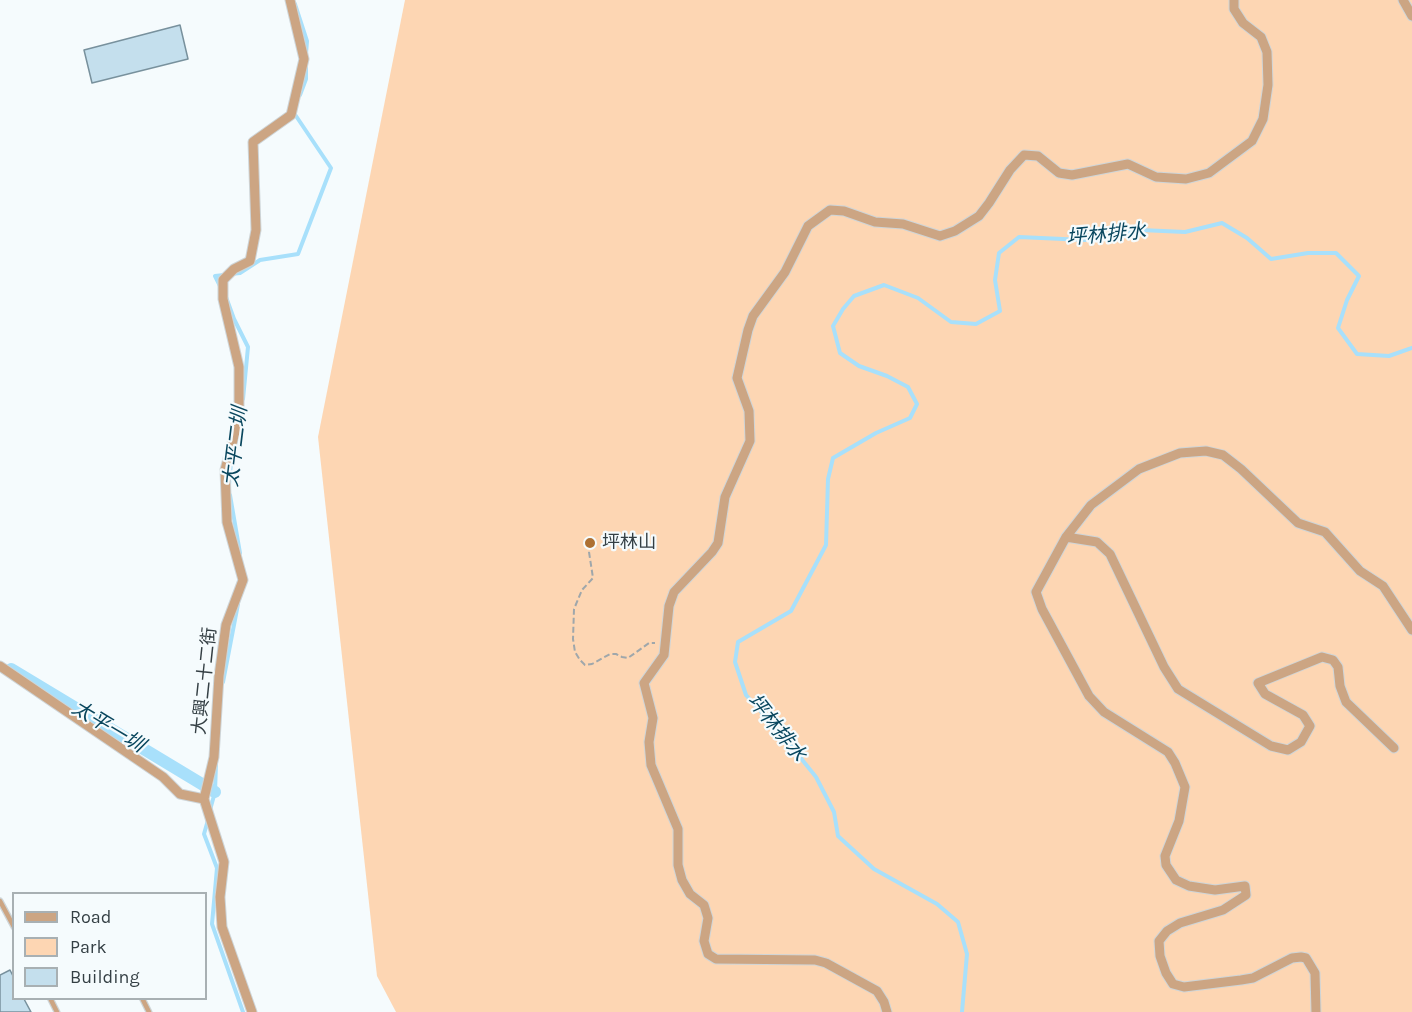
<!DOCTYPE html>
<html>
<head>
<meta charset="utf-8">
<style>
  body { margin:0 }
  #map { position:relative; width:1412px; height:1012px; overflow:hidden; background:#f5fbfd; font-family:Karla,sans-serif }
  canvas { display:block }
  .legend { position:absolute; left:12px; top:892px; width:195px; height:108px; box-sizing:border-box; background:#f5fbfd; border:2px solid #a8b0b3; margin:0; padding:8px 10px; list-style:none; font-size:18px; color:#343f44 }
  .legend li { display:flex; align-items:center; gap:12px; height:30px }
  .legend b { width:30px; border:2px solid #a8b0b3 }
</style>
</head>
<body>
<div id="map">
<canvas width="1412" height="1012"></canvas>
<ul class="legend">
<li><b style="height:8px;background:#cca583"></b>Road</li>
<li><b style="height:16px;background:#fdd6b3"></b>Park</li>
<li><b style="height:16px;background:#c4dfed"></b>Building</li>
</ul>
</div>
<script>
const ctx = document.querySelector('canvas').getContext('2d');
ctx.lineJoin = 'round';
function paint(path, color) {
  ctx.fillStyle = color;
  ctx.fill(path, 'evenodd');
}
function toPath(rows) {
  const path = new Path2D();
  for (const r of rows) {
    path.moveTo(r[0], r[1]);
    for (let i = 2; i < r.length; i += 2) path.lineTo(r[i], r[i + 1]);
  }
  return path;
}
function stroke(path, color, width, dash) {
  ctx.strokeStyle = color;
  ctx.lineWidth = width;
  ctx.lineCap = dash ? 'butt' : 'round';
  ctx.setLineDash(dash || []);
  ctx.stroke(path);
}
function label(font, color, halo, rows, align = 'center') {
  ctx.font = font + ' Karla,"Noto Sans TC",sans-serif';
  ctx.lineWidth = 4.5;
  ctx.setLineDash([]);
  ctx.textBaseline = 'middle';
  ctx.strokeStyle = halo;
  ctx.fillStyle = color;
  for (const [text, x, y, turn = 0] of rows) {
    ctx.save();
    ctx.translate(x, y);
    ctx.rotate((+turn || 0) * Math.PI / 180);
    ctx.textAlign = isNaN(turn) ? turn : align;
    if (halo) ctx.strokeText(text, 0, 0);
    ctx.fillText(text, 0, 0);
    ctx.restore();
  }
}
const green = toPath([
  [405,0,1412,0,1412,1012,396,1012,377,976,318,437]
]);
const stream = toPath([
  [295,4,307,41,306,54],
  [300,95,306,79,306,68],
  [231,274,240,273,260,260,298,254,331,168,294,113,294,111],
  [220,286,215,276,224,275],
  [226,297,234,319,248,347,243,399],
  [229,485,231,462],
  [230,495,240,553],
  [223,682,238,604],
  [210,810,215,792,216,764],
  [208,820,204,834,217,868,212,924,243,1012],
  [962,1012,967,954,958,922,937,904,874,869,838,836,834,812,816,777,783,736,746,695,735,662,738,642,791,611,826,545,828,479,833,458,876,433,910,418,917,404,908,387,887,376,859,366,840,353,833,326,843,309,854,296,884,285,918,298,951,322,976,324,1000,311,995,280,999,253,1019,237,1085,240,1141,230,1185,232,1222,223,1247,238,1271,259,1308,253,1336,253,1359,276,1347,300,1338,328,1357,354,1389,356,1412,348]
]);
const canal = toPath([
  [11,669,215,792]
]);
const building = toPath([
  [180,25,188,59,92,83,84,50,180,25],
  [10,970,14,978,14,999,24,999,31,1012,0,1012,0,975,10,970]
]);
const path = toPath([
  [590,543,589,552,593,578,582,590,574,609,573,639,575,652,580,660,585,665,592,664,610,654,616,654,622,657,628,658,649,643,655,643]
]);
const lane = toPath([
  [0,901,14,927],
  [50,998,57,1012],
  [142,998,149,1012]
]);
const street = toPath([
  [1403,0,1412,16],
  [1066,537,1097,542,1110,554,1164,667,1178,689,1271,746,1288,750,1301,742,1310,726,1303,715,1265,694,1258,683,1322,657,1333,660,1338,667,1340,686,1346,702,1394,748],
  [0,666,163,777,180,794,204,799],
  [204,799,214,757,219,676,226,625,243,580,227,522,225,470,239,417,239,367,223,299,223,280,234,269,250,261,256,230,253,142,291,115,304,59,290,0],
  [204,799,224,862,220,897,222,927,252,1012],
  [887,1012,884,1002,877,991,826,963,815,960,716,959,708,954,704,941,708,918,704,905,690,894,682,880,678,865,678,829,651,765,649,742,653,718,644,683,664,655,669,606,674,592,712,552,718,543,725,497,750,441,749,411,737,378,748,330,753,316,785,272,808,226,830,210,844,211,875,222,903,224,940,236,955,231,979,216,989,203,1010,170,1024,155,1038,156,1059,173,1072,175,1128,164,1156,177,1186,179,1209,173,1252,141,1263,119,1268,85,1267,52,1261,37,1243,23,1234,9,1234,0],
  [1316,1012,1315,973,1306,958,1301,957,1292,958,1253,978,1241,980,1184,987,1173,984,1166,973,1160,956,1159,941,1167,931,1180,923,1223,910,1246,895,1245,886,1215,890,1189,886,1176,880,1166,865,1165,856,1179,821,1185,787,1175,763,1168,752,1104,712,1089,696,1042,609,1036,592,1066,537,1091,505,1139,469,1180,453,1206,451,1223,455,1241,469,1298,523,1325,532,1360,571,1383,586,1412,630]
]);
const markers = [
  [590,543,6,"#ad7033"]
];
const poiNames = [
  ["坪林山",602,543]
];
const streetNames = [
  ["大興二十二街",205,681,-84]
];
const waterNames = [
  ["坪林排水",1106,235,-5],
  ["太平二圳",236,447,-83],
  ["太平一圳",108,727,31],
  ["坪林排水",776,728,51]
];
paint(green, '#fdd6b3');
stroke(stream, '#a8e0fb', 4);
stroke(canal, '#a8e0fb', 12);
paint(building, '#c4dfed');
stroke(building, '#78919d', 1.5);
stroke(lane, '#ced5d8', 7);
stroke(street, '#ced5d8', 11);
stroke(path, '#9fa7ab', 2, [6, 3]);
stroke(lane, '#cca583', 4.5);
stroke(street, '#cca583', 9);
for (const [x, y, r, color] of markers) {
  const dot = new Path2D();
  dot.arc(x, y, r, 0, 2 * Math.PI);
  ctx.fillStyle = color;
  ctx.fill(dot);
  stroke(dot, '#f5fbfd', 2);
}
label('18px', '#343f44', '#f5fbfd', poiNames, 'left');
label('18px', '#343f44', '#f5fbfd', streetNames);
label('italic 20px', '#0a475e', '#f5fbfd', waterNames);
</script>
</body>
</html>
